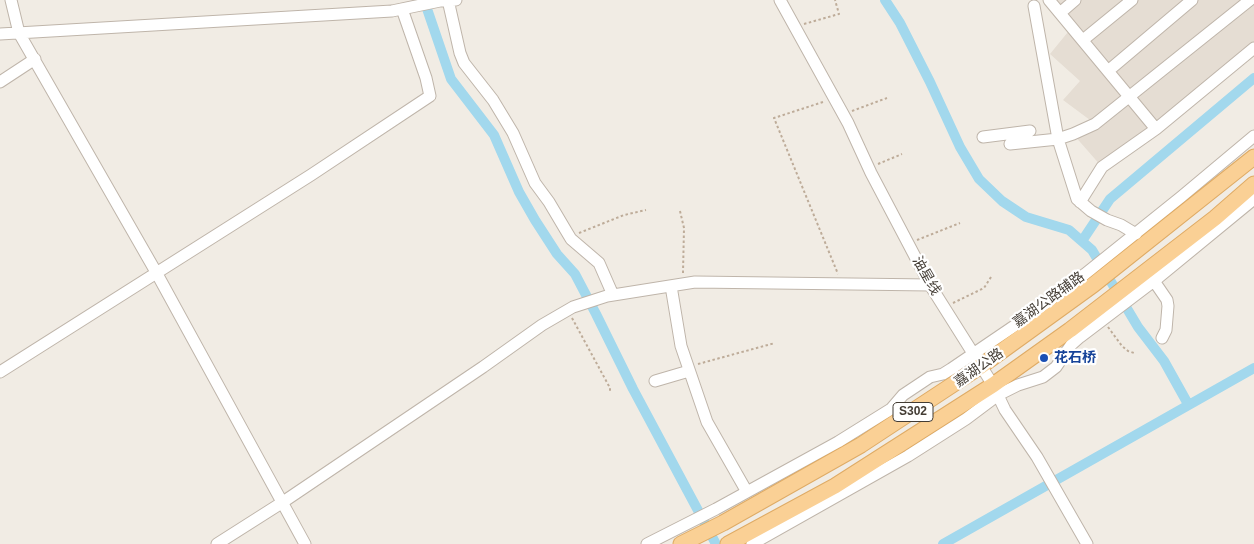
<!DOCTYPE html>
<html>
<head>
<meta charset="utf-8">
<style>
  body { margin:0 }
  canvas { display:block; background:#f1ece4 }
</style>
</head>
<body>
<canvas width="1254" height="544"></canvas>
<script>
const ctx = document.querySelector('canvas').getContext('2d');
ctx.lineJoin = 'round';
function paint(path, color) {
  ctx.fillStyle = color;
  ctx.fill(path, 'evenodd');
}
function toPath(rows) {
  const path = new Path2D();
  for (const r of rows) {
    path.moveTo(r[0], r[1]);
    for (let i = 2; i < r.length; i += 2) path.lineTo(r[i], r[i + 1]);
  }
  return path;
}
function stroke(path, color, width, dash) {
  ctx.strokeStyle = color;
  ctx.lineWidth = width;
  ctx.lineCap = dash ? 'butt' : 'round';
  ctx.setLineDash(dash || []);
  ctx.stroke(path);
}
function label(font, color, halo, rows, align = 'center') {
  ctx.font = font + ' Arial,"Noto Sans SC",sans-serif';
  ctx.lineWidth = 4.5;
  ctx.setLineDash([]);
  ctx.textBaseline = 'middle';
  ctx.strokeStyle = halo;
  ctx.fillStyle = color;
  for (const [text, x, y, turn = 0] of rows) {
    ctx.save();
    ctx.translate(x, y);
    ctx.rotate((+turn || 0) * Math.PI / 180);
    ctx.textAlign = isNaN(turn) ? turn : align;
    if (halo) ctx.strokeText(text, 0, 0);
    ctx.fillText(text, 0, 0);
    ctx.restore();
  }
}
const residential = toPath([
  [1049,0,1254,0,1254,48,1102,167,1073,134,1094,123,1063,100,1080,81,1050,54,1072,27]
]);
const canal = toPath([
  [424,0,451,79,494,135,519,192,535,220,557,254,575,274,596,314,633,389,716,544],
  [885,0,900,23,930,82,960,147,979,179,1002,201,1026,217,1069,230,1092,250,1138,327,1164,361,1188,404],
  [1082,241,1110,199,1254,78],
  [943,544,1254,368]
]);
const path = toPath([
  [804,24,839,14,835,0],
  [823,102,774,118,838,274],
  [852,111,887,98],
  [878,164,902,154],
  [680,211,684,228,683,273],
  [579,233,624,215,646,210],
  [917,240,960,223],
  [953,303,984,288,991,277],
  [572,318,610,388,610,392],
  [1108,327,1122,346,1128,351,1134,353],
  [698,364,775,343]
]);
const minor = toPath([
  [11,0,19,33,156,272,305,544],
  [448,0,460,53,464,63,493,100,513,133,535,183,549,202,565,229,571,239,599,263,613,295],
  [780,0,848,123,871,173,930,285,993,385,1005,410,1037,457,1087,544],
  [1049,0,1156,129],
  [1034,6,1058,139,1077,199,1091,211,1107,220,1121,225,1136,234],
  [1060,13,1075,0],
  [0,34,392,11,440,1,456,0],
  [1083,40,1132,0],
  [1108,71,1192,0],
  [0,82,35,59],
  [983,137,1030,131],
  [1010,144,1058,139,1073,134,1095,124,1250,0],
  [1080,202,1102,167,1156,129,1254,48],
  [1154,281,1167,300,1168,306,1166,330,1162,338],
  [671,286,681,346,707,422,747,492],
  [0,372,311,175,430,96,426,78,402,9],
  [655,381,689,371],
  [217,544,283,502,483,367,542,325,573,307,607,296,695,282,930,285],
  [647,544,716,509,838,442,891,409,903,395,930,377,943,374,951,369,1029,316,1085,274,1181,197,1254,136],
  [752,544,908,456,966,419,998,395,1018,385,1043,377,1056,367,1071,345,1080,337,1159,277,1254,199]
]);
const major = toPath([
  [681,544,723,523,861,445,981,366,1093,285,1254,157],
  [728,544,835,486,993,385,1070,330,1215,218,1254,184]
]);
const markers = [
  [1044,358,5,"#1a4fb4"]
];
const shields = [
  [913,412,40]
];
const shieldNames = [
  ["S302",913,412]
];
const streetNames = [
  ["油星线",926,276,60],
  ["嘉湖公路辅路",1049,300,-36],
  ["嘉湖公路",979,368,-35]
];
const transitNames = [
  ["花石桥",1054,358]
];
paint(residential, '#e5ddd3');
stroke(canal, '#a2d8ed', 10);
stroke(minor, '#bfb5aa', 13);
stroke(major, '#dfab65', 17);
stroke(path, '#beac99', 2, [2.5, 2.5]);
stroke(minor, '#fff', 11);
stroke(major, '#fad095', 15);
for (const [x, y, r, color] of markers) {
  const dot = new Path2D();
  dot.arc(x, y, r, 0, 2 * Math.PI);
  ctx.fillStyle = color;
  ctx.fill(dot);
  stroke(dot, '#fff', 2);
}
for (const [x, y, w] of shields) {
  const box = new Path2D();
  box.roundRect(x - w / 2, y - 9.5, w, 19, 4);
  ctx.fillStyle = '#fff';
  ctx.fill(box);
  stroke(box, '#433c34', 1);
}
label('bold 12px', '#433c34', null, shieldNames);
label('14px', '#433c34', '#fff', streetNames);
label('bold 14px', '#164399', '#fff', transitNames, 'left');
</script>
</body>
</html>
